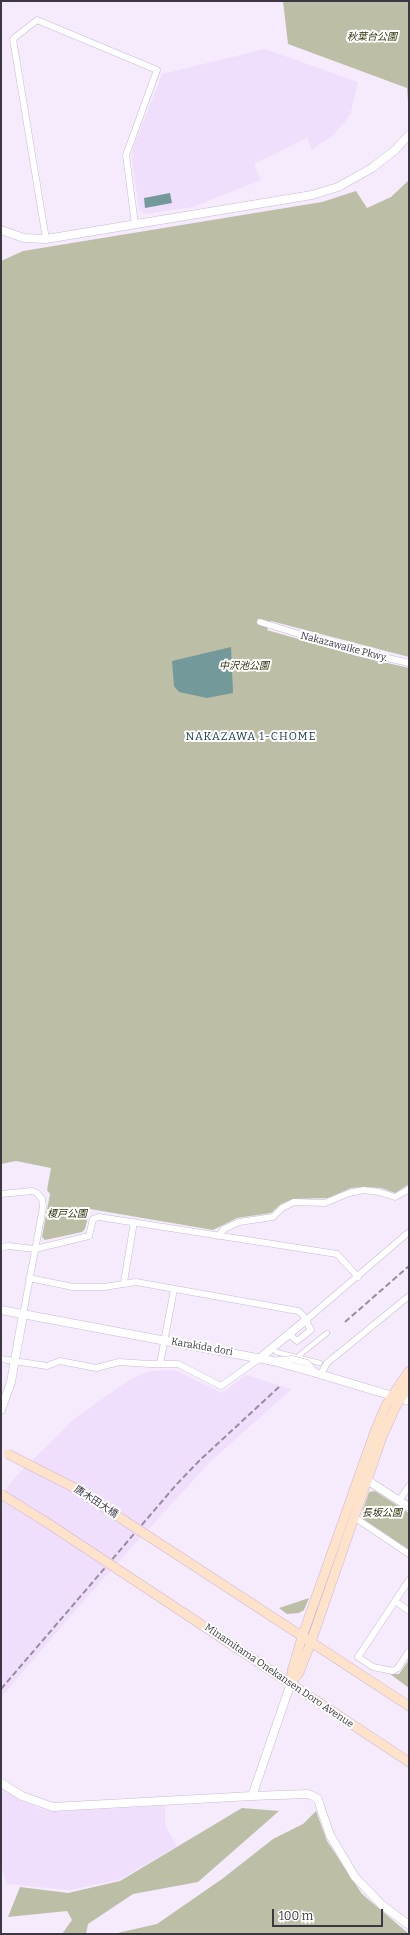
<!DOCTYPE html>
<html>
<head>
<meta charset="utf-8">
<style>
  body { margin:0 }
  #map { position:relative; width:410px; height:1935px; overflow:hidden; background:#f5ebfd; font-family:Bitter,serif }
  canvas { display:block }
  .frame { position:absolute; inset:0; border:2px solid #3d3743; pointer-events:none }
  .scale { position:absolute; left:272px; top:1909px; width:111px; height:18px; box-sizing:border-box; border:2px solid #3d3743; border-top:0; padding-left:5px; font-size:12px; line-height:14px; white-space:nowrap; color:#3d3743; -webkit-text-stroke:3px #fff; paint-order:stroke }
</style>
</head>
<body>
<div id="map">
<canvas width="410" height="1935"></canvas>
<div class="frame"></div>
<div class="scale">100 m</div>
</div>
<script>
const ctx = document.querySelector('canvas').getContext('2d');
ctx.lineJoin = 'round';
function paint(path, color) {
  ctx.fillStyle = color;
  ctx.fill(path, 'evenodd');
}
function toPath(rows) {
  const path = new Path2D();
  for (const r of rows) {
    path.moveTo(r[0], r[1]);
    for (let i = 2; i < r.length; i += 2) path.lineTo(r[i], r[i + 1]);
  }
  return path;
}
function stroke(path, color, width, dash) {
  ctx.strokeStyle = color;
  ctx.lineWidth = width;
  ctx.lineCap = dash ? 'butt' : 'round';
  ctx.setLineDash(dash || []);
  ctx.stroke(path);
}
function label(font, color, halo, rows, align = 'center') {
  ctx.font = font + ' Bitter,"Noto Sans JP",serif';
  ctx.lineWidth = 4;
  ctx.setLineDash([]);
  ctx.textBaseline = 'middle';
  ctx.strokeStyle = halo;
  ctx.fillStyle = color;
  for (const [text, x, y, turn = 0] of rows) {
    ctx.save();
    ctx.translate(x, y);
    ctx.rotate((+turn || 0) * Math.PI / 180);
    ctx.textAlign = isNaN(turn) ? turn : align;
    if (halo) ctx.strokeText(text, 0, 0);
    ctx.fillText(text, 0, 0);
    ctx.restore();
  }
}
const built = toPath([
  [265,49,358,82,351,112,345,122,333,135,312,150,307,138,254,164,261,180,193,207,144,214,139,210,132,159,133,148,162,74],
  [172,1370,177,1371,222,1393,246,1375,292,1389,210,1462,101,1581,1,1697,1,1496,15,1477,74,1419,129,1380,149,1371],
  [1,1788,22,1801,41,1809,54,1811,165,1806,165,1825,177,1846,119,1880,69,1890,7,1884,1,1868]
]);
const green = toPath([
  [283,1,409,1,409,115,407,88,288,44],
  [409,180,409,657,271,621,267,630,357,656,409,668,409,1184,395,1193,381,1188,363,1187,351,1188,328,1198,293,1199,281,1204,271,1213,237,1218,213,1230,90,1209,85,1229,82,1232,45,1240,42,1237,50,1194,47,1190,51,1168,16,1161,1,1164,1,261,23,251,322,202,356,191,367,208,391,197],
  [375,1491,409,1513,409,1550,363,1519,361,1515,369,1492],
  [309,1598,304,1610,299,1613,287,1614,279,1608],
  [409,1660,409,1688,390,1674,399,1674],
  [242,1808,279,1811,198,1882,133,1894,88,1924,86,1934,62,1934,72,1920,67,1911,8,1917,20,1887,68,1893,120,1881],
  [316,1811,327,1841,362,1894,409,1934,113,1934,157,1924,222,1879,273,1839,303,1824]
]);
const water = toPath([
  [170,193,172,203,145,208,144,198],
  [231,647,233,693,207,698,179,692,174,686,172,661]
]);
const pedestrian = toPath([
  [276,1352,320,1363],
  [296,1358,327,1333]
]);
const minor = toPath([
  [46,239,13,39,37,20,157,70,126,155,135,224],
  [260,622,341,647,409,663],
  [1,1194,32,1191,37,1193,42,1199,43,1207,23,1315],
  [218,1236,224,1229,239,1222,273,1217,282,1208,294,1202,325,1203,349,1193,364,1190,379,1192,395,1197,409,1189],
  [1,1248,8,1246,35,1249,89,1236,93,1219,99,1217,337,1254,358,1277],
  [29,1278,73,1287,104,1287,136,1282,298,1311,303,1315,311,1330,297,1341,289,1334],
  [124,1282,134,1222],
  [306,1320,409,1232],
  [1,1359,47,1366,60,1361,96,1368,119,1362,149,1364,178,1364,221,1386,260,1358],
  [160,1364,174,1289],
  [321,1374,327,1363,409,1296],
  [399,1501,409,1486],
  [354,1517,409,1554],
  [409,1580,358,1657,373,1667,393,1671,398,1668,409,1651],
  [395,1601,409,1611]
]);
const tertiary = toPath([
  [1,230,24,238,46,239,312,195,338,187,372,168,395,150,409,135],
  [1,1310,273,1361],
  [260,1358,306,1320],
  [316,1373,409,1401],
  [1,1410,11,1382,23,1315],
  [367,1480,409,1507],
  [1,1783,22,1796,53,1807,252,1796,308,1794,313,1796,318,1799,320,1806,330,1835,355,1877,382,1905,409,1925],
  [252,1796,291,1683]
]);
const secondary = toPath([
  [179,1556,409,1706],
  [149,1590,409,1762],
  [291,1683,292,1671,302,1637,374,1434,386,1405,409,1371],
  [291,1683,299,1673,311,1642,382,1437,395,1408,409,1385]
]);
const rail = toPath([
  [345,1322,409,1266],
  [1,1689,176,1485,200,1460,279,1387]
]);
const minorBridge = toPath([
  [277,1360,292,1359,307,1363,316,1373]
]);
const tertiaryBridge = toPath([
  [273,1361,316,1373]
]);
const secondaryBridge = toPath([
  [8,1454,71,1486,179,1556],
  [1,1494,46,1522,149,1590]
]);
const parkNames = [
  ["秋葉台公園",372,37],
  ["中沢池公園",244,666],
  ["榎戸公園",67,1214],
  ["長坂公園",382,1513]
];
const streetNames = [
  ["Nakazawaike Pkwy.",344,647,15],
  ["Karakida dori",202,1347,10],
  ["唐木田大橋",96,1502,33],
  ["Minamitama Onekansen Doro Avenue",279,1676,34]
];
const neighbourhoodNames = [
  ["NAKAZAWA 1-CHOME",251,737]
];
paint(built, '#efdffd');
paint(green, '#bcbfa5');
paint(water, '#73999b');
stroke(pedestrian, '#c9b9d7', 5.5);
stroke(minor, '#c9b9d7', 7);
stroke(tertiary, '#c9b9d7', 9);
stroke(secondary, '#c9b9d7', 10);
stroke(pedestrian, '#fff', 4.5);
stroke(minor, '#fff', 6);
stroke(tertiary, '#fff', 8);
stroke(secondary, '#fee2ca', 9);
stroke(rail, '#968e9d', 2, [6, 3]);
stroke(minorBridge, '#c9b9d7', 7, []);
stroke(tertiaryBridge, '#c9b9d7', 9, []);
stroke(secondaryBridge, '#c9b9d7', 10, []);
stroke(minorBridge, '#fff', 6);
stroke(tertiaryBridge, '#fff', 8);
stroke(secondaryBridge, '#fee2ca', 9);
label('italic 10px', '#2f320a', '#fff', parkNames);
label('10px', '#3d3743', '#fff', streetNames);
ctx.letterSpacing = '1px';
label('11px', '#11344d', '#fff', neighbourhoodNames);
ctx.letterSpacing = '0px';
</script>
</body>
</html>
